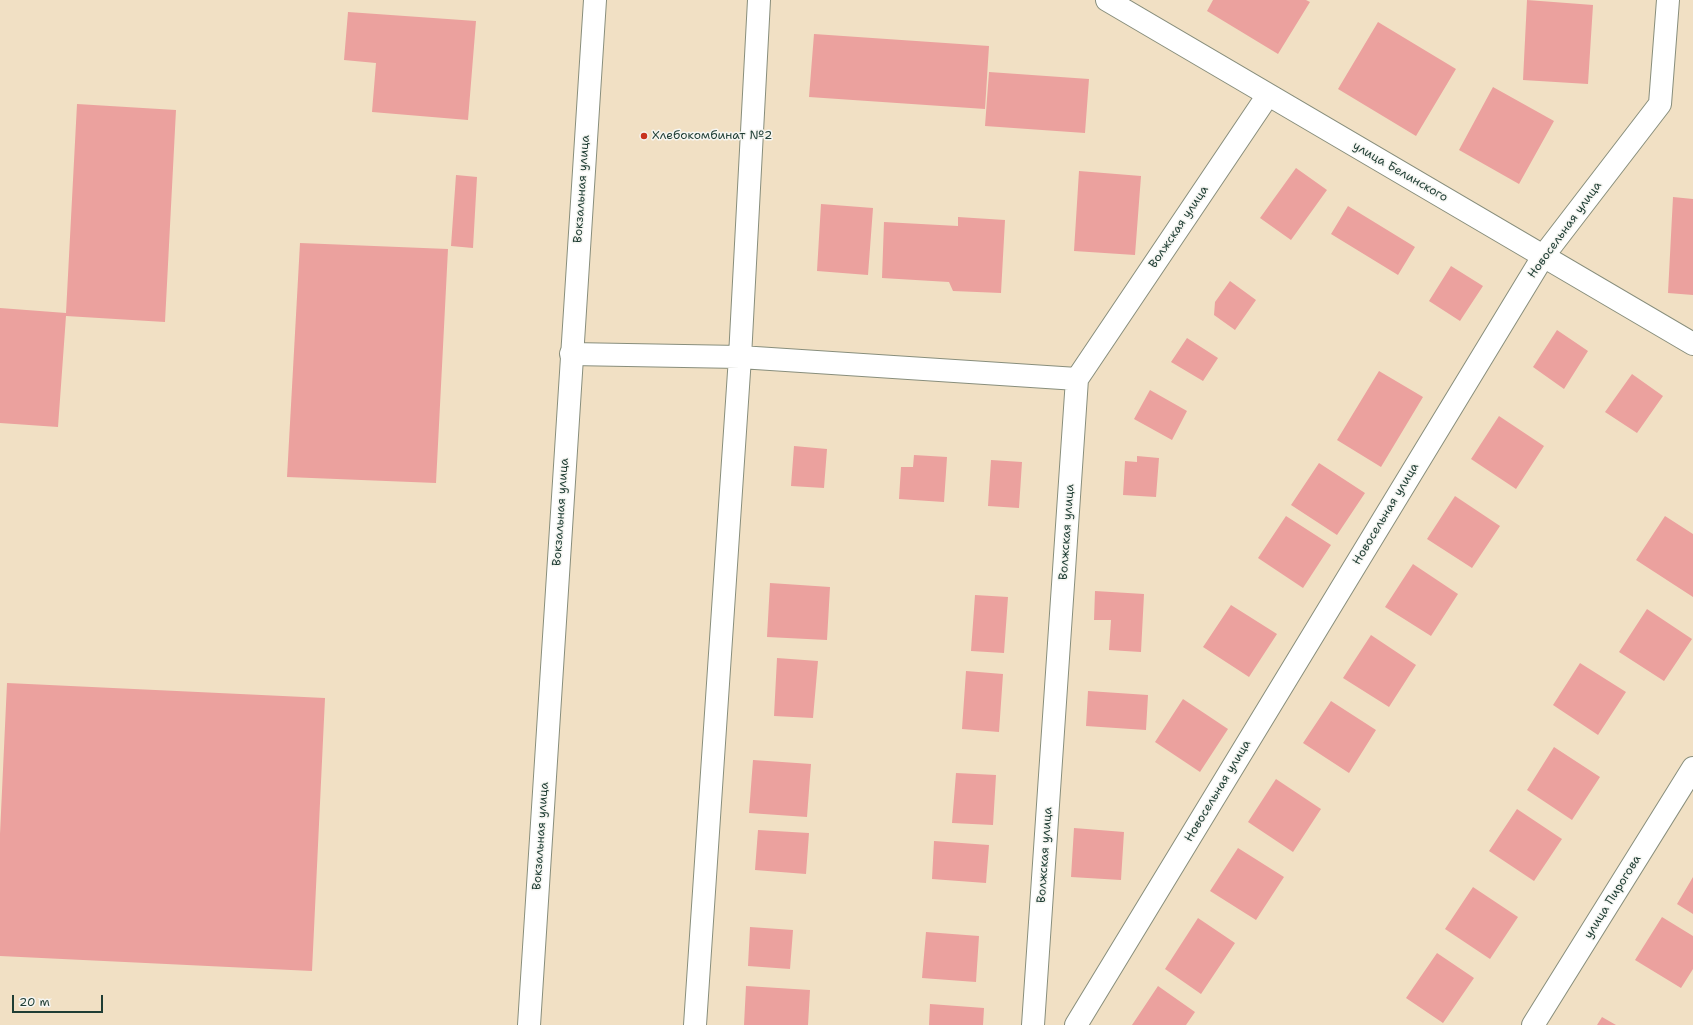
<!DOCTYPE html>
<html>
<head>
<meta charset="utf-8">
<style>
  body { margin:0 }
  #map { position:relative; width:1693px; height:1025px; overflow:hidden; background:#f1e0c4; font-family:"Shantell Sans",sans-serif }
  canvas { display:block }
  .scale { position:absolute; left:12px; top:995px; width:91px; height:18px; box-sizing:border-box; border:2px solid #1f3d34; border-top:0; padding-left:5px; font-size:12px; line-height:14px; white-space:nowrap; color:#1f3d34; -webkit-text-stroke:3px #f6f6f2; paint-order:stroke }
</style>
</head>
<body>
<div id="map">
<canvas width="1693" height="1025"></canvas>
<div class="scale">20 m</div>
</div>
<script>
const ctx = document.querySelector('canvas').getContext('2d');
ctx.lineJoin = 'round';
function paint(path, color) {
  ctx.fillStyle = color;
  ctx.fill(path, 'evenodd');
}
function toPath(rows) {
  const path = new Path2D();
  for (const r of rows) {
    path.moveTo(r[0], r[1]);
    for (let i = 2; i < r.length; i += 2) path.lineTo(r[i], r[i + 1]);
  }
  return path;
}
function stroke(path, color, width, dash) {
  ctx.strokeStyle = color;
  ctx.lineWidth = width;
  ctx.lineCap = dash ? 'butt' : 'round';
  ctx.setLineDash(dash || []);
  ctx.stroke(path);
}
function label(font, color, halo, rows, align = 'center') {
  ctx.font = font + ' "Shantell Sans",sans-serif';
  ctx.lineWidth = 3;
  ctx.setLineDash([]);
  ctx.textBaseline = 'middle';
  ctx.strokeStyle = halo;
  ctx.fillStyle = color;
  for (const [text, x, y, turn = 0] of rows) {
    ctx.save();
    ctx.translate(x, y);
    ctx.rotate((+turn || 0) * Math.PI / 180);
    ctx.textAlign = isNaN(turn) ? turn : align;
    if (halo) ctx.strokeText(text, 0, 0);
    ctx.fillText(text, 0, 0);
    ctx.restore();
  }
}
const building = toPath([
  [1213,0,1306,0,1310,2,1278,54,1207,11],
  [1527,0,1593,5,1588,84,1523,80],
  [348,12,476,21,468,120,372,112,376,63,344,60],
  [1378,22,1456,69,1416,136,1338,89],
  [814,34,989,46,985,109,809,97],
  [989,72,1089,79,1085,133,985,126],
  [1493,87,1554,121,1519,184,1459,150],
  [77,104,176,110,165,322,66,316,58,427,0,423,0,308,66,313],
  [1296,168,1327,190,1291,240,1260,218],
  [1079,171,1141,176,1135,255,1074,251],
  [456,175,477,177,473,248,451,246],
  [1673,197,1693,199,1693,295,1668,293],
  [821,204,873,208,868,275,817,271],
  [1348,206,1415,247,1398,275,1331,234],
  [958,217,1005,220,1001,293,953,291,949,282,882,278,884,222,958,226],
  [300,243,448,249,436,483,287,477],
  [1451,266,1483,286,1460,321,1429,301],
  [1230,281,1256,300,1235,330,1214,315,1215,302],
  [1557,330,1588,351,1564,389,1533,367],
  [1187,338,1218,358,1203,381,1171,362],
  [1379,371,1423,397,1381,467,1337,440],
  [1632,374,1663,396,1637,433,1605,412],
  [1150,390,1187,411,1172,440,1134,419],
  [1499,416,1544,446,1516,489,1471,459],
  [794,446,827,449,824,488,791,486],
  [914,455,947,457,944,502,899,499,901,467,913,467],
  [1137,456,1159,458,1156,497,1123,495,1125,461,1137,462],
  [991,460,1022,462,1019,508,988,506],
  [1319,463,1365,493,1337,535,1291,505],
  [1455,496,1500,526,1472,568,1427,539],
  [1286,516,1331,545,1303,588,1258,558],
  [1665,516,1693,534,1693,597,1636,560],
  [1413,564,1458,594,1431,636,1385,607],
  [770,583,830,587,827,640,767,637],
  [1095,591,1144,594,1141,652,1109,650,1111,620,1094,620],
  [975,595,1008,597,1004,653,971,651],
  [1231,605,1277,634,1249,677,1203,647],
  [1647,609,1692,639,1664,681,1619,652],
  [1371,635,1416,665,1389,707,1343,678],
  [777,658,818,661,813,718,774,716],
  [1580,663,1626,692,1598,735,1553,705],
  [966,671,1003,674,999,732,962,729],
  [7,683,325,698,312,971,0,956,0,834],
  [1088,691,1148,695,1146,730,1086,726],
  [1183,699,1228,729,1200,772,1155,742],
  [1331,701,1376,730,1349,773,1303,743],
  [1554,747,1600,777,1572,820,1527,790],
  [753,760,811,764,807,817,749,813],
  [956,773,996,775,993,825,952,823],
  [1276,779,1321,809,1293,852,1248,822],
  [1517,809,1562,839,1534,881,1489,851],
  [1074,828,1124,832,1121,880,1071,877],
  [758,830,809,833,806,874,755,870],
  [934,841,989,845,986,883,932,879],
  [1238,848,1284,877,1256,920,1210,891],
  [1693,877,1693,914,1677,904],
  [1473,887,1518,917,1490,959,1445,929],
  [1662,917,1693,936,1693,969,1681,988,1635,960],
  [1198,918,1235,943,1201,994,1165,969],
  [750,927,793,930,790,969,748,966],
  [926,932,979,936,976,982,922,978],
  [1437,953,1474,978,1443,1023,1406,998],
  [746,986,810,990,808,1025,744,1025],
  [1158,986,1195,1012,1186,1025,1132,1025],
  [930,1004,984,1008,983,1025,929,1025],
  [1602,1017,1616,1025,1597,1025]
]);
const minor = toPath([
  [1107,0,1693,344],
  [571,354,740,357,1077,379],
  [695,1025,740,357,759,0],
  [1033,1025,1077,379,1268,95],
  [1076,1025,1544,255,1660,104,1668,0],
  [1533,1025,1693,768]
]);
const major = toPath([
  [529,1025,595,0]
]);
const markers = [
  [644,136,4,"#c8321e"]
];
const poiNames = [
  ["Хлебокомбинат №2",652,136]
];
const streetNames = [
  ["улица Белинского",1400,172,30],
  ["Вокзальная улица",582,189,-86],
  ["Волжская улица",1179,227,-56],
  ["Новосельная улица",1565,230,-54],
  ["Вокзальная улица",561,512,-86],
  ["Новосельная улица",1386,514,-59],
  ["Волжская улица",1067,532,-86],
  ["Новосельная улица",1218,791,-59],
  ["Вокзальная улица",541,836,-86],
  ["Волжская улица",1045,855,-86],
  ["улица Пирогова",1613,897,-58]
];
paint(building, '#eba19e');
stroke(minor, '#888e7c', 24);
stroke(major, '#888e7c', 24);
stroke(minor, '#fff', 22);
stroke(major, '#fff', 22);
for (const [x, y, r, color] of markers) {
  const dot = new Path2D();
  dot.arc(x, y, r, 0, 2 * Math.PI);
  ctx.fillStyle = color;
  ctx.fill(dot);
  stroke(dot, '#f6f6f2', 1.5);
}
label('12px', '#1f3d34', '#f6f6f2', poiNames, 'left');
label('12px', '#1f3d34', '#f6f6f2', streetNames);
</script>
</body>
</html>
